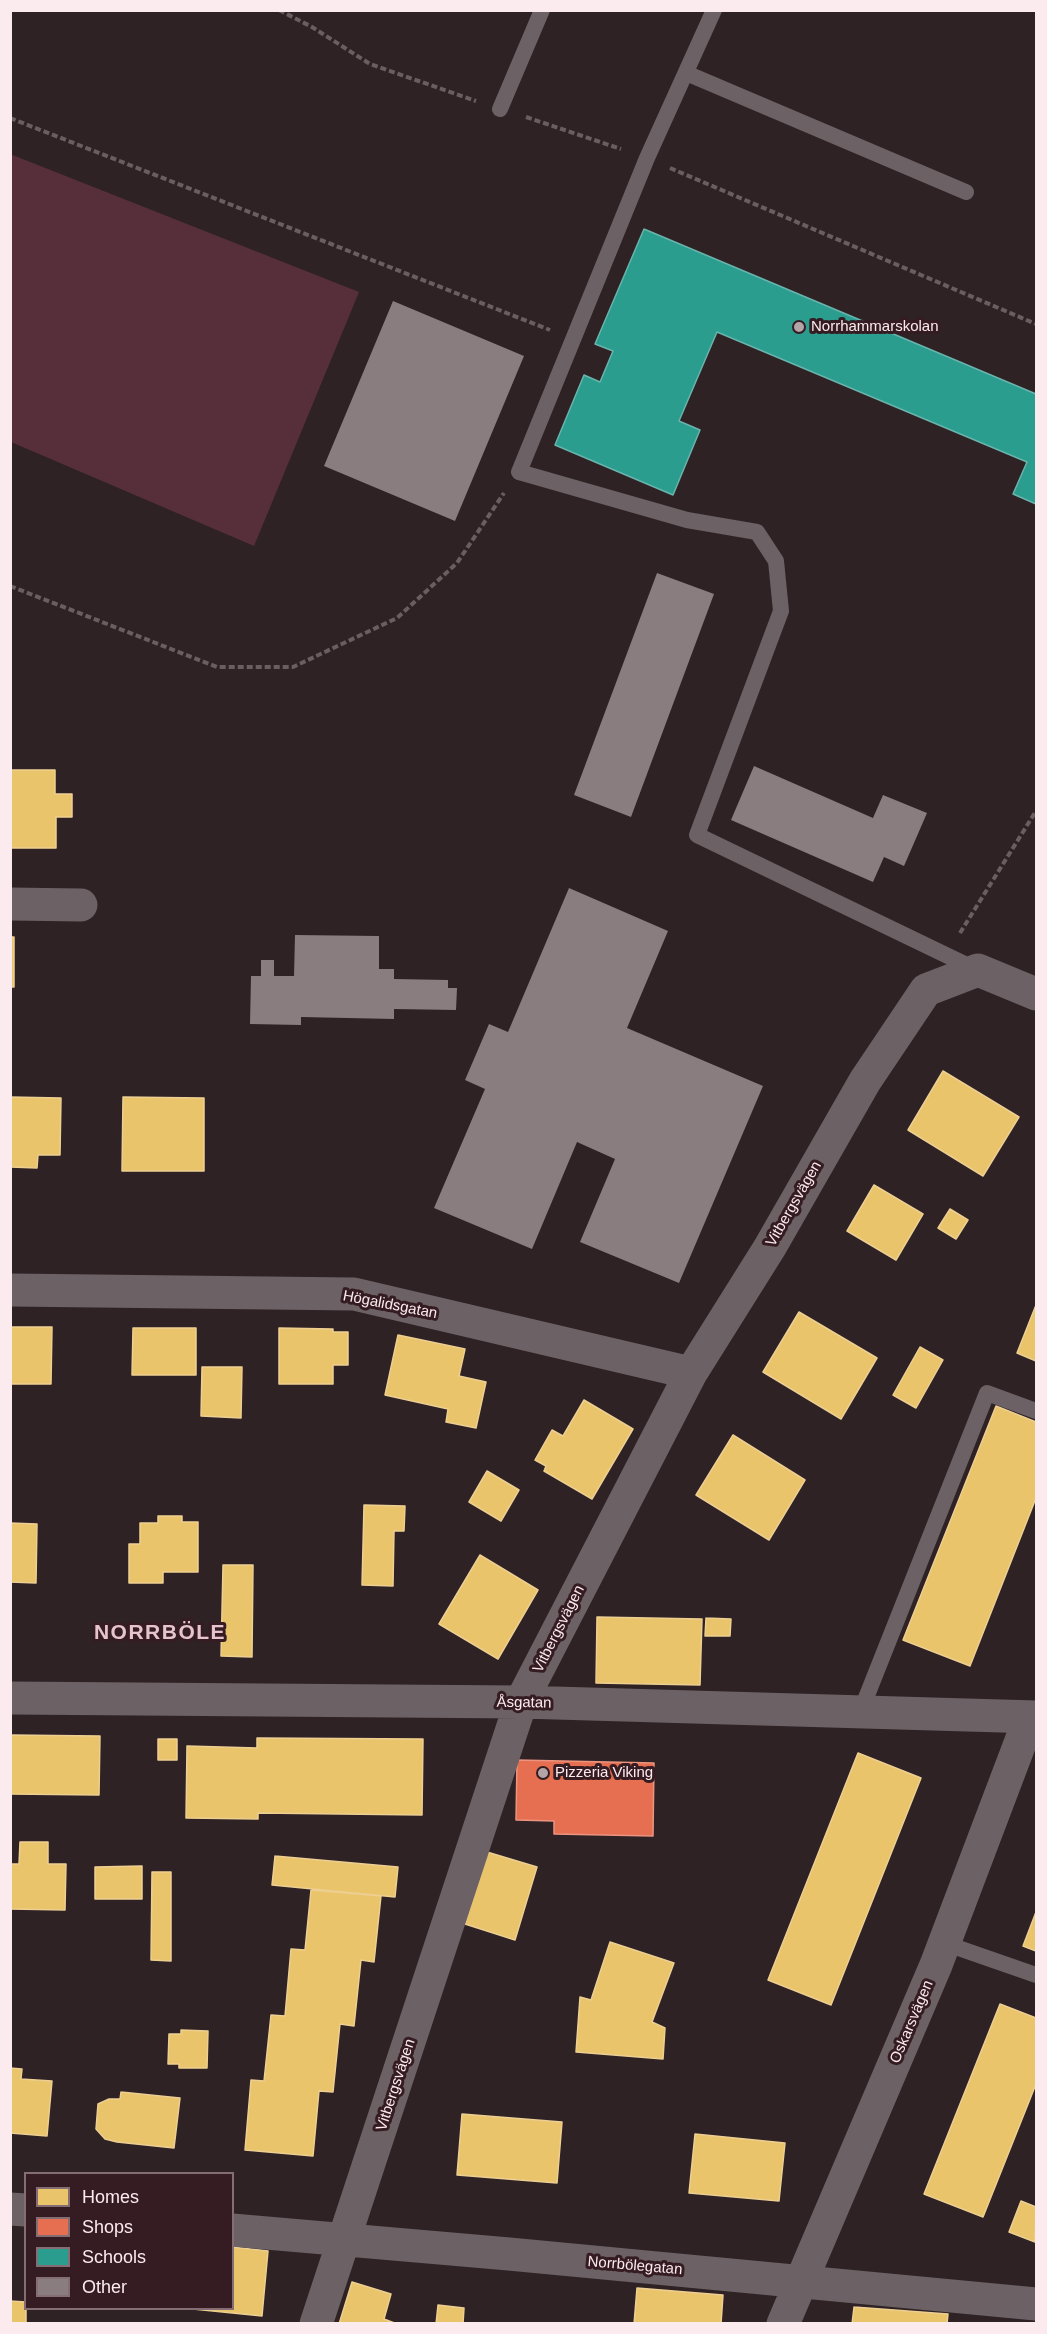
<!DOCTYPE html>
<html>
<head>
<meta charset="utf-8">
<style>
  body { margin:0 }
  #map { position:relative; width:1047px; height:2334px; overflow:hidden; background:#2e2225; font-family:Arial,sans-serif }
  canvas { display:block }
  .frame { position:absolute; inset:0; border:12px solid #fbeaee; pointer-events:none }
  .legend { position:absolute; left:24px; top:2172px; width:210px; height:138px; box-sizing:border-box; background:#341c22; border:2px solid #846e74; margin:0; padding:8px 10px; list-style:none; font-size:18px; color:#fbeaee }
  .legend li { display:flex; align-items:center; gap:12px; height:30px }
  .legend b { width:30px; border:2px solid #846e74 }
</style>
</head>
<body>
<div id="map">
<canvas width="1047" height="2334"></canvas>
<div class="frame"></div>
<ul class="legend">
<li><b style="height:16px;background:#e9c46a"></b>Homes</li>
<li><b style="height:16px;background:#e76f51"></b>Shops</li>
<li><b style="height:16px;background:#2a9d8f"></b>Schools</li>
<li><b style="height:16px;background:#897d80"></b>Other</li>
</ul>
</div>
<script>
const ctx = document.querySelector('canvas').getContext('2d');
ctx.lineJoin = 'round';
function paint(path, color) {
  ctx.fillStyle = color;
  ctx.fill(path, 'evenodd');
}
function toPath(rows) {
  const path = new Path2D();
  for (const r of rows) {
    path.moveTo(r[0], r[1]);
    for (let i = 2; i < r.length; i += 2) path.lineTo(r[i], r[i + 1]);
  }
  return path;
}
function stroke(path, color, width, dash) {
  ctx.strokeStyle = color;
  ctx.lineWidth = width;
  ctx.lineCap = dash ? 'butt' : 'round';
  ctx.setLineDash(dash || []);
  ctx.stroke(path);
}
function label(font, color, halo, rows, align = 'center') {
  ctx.font = font + ' Arial,sans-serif';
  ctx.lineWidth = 6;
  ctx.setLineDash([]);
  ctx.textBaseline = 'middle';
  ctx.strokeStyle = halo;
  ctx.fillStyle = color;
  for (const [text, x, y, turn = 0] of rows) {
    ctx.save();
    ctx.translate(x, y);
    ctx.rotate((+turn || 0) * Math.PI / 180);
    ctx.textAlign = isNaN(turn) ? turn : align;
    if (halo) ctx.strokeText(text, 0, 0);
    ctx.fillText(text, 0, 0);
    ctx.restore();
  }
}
const green = toPath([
  [10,154,359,292,254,546,11,442]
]);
const homes = toPath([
  [10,770,55,770,55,794,72,794,72,817,56,817,56,848,10,848,10,770],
  [10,937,14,937,14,987,10,987,10,937],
  [943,1071,1019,1117,983,1176,908,1130,943,1071],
  [10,1097,61,1098,60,1155,38,1155,37,1168,10,1167,10,1097],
  [123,1097,204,1098,204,1171,122,1171,123,1097],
  [874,1185,923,1214,896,1260,847,1231,874,1185],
  [950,1209,968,1220,956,1239,938,1228,950,1209],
  [1036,1305,1036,1361,1017,1353,1036,1305],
  [799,1312,877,1358,841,1419,763,1372,799,1312],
  [10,1327,52,1327,51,1384,10,1384,10,1327],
  [133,1328,196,1328,196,1375,132,1375,133,1328],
  [279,1328,333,1329,333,1332,348,1332,348,1365,333,1365,333,1384,279,1384,279,1328],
  [398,1335,465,1349,459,1376,486,1382,476,1428,446,1422,448,1409,385,1395,398,1335],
  [920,1347,943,1360,916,1408,893,1395,920,1347],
  [202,1367,242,1367,241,1418,201,1416,202,1367],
  [584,1400,633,1429,592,1499,544,1471,546,1466,535,1460,552,1430,563,1436,584,1400],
  [996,1406,1036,1422,1036,1498,970,1666,903,1640,996,1406],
  [733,1435,805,1480,769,1540,696,1495,733,1435],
  [487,1471,519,1490,501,1521,469,1502,487,1471],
  [364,1505,405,1506,404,1531,394,1531,393,1586,362,1585,364,1505],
  [158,1516,182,1516,182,1522,198,1522,198,1572,163,1572,163,1583,129,1583,129,1544,140,1544,140,1523,158,1523,158,1516],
  [10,1523,37,1524,36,1583,10,1582,10,1523],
  [480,1555,538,1590,498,1659,439,1624,480,1555],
  [223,1565,253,1565,252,1657,221,1656,223,1565],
  [597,1617,702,1619,700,1685,596,1683,597,1617],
  [706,1618,731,1619,730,1636,705,1636,706,1618],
  [10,1735,100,1736,99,1795,10,1794,10,1735],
  [257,1738,423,1739,422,1815,258,1813,258,1819,186,1818,187,1746,257,1748,257,1738],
  [158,1739,177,1739,177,1760,158,1760,158,1739],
  [858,1753,921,1778,831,2005,768,1980,858,1753],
  [20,1842,48,1842,48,1864,66,1864,65,1910,10,1909,10,1864,19,1864,20,1842],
  [487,1852,537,1867,515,1940,465,1924,487,1852],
  [275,1856,398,1867,395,1897,272,1885,275,1856],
  [142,1866,142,1899,95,1899,95,1867,142,1866],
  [152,1872,171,1872,171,1961,151,1960,152,1872],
  [311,1890,381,1896,374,1962,361,1960,354,2026,340,2024,333,2092,319,2091,313,2156,245,2150,251,2080,264,2081,271,2015,285,2016,291,1949,305,1950,311,1890],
  [1036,1912,1036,1951,1023,1946,1036,1912],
  [610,1942,674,1963,652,2022,665,2028,663,2059,576,2052,580,1997,591,2000,610,1942],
  [1000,2004,1036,2018,1036,2084,983,2217,924,2194,1000,2004],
  [181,2030,208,2031,207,2068,179,2068,179,2064,168,2064,169,2034,181,2034,181,2030],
  [10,2068,22,2069,21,2079,52,2081,47,2136,10,2133,10,2068],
  [121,2092,180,2098,174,2148,117,2142,105,2139,96,2129,98,2104,109,2099,120,2099,121,2092],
  [462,2114,562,2122,557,2183,457,2175,462,2114],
  [695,2134,785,2143,779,2201,689,2193,695,2134],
  [1021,2201,1036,2207,1035,2242,1009,2232,1021,2201],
  [232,2247,268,2251,262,2316,183,2308,232,2308,232,2247],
  [352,2282,391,2294,384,2319,397,2324,339,2324,352,2282],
  [637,2288,723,2295,721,2324,634,2324,637,2288],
  [10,2301,26,2302,26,2324,10,2324,10,2301],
  [438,2305,464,2308,463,2324,436,2324,438,2305],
  [854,2307,948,2314,947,2324,852,2324,854,2307]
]);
const shops = toPath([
  [517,1760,654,1763,653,1836,554,1834,554,1821,516,1820,517,1760]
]);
const schools = toPath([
  [644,229,1036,394,1036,504,1013,494,1027,462,717,332,679,421,700,430,673,495,555,445,584,375,600,382,613,351,595,344,644,229]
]);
const building = toPath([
  [393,301,524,356,455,521,324,466],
  [657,573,714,594,631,817,574,795],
  [754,766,873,818,883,795,927,813,904,866,884,857,873,882,731,820],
  [569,888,668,931,627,1028,763,1086,679,1283,580,1242,615,1159,577,1142,532,1249,434,1208,485,1089,465,1080,489,1024,508,1032],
  [295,935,379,936,379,969,394,969,394,979,448,980,448,988,457,988,456,1010,394,1009,394,1019,301,1017,301,1025,250,1024,251,976,261,976,261,960,274,960,274,976,294,976]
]);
const path = toPath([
  [279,10,312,27,370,64,476,101],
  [526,117,621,149],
  [10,118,550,330],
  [670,168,1036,324],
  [10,586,217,667,293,667,397,618,457,563,504,493],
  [960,933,1036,811]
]);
const lane = toPath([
  [714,10,647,158,519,472,687,520,757,532,776,561,781,611,697,835,977,970],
  [686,73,966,192],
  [500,109,542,10],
  [860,1713,987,1393,1036,1411],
  [944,1943,1036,1975]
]);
const street = toPath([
  [10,904,81,905],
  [10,1290,354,1294,691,1373],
  [10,1698,521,1702,1036,1717],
  [10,2209,26,2210],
  [232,2230,509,2254,1036,2304],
  [316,2324,521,1702,691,1373,770,1247,865,1081,926,990,978,970,1036,994],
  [783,2324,936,1965,1030,1717]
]);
const markers = [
  [799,327,6,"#b3a4a8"],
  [543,1773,6,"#b3a4a8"]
];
const poiNames = [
  ["Norrhammarskolan",811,327],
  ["Pizzeria Viking",555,1773]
];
const streetNames = [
  ["Vitbergsvägen",794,1204,-60],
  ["Högalidsgatan",390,1305,11],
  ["Vitbergsvägen",559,1629,-63],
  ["Åsgatan",524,1703,1],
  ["Oskarsvägen",912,2022,-67],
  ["Vitbergsvägen",396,2085,-72],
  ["Norrbölegatan",635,2266,5]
];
const districtNames = [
  ["NORRBÖLE",160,1633]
];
paint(green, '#572f3b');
paint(homes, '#e9c46a');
stroke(homes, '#eecf92', 1.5);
paint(shops, '#e76f51');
stroke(shops, '#ed9480', 1.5);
paint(schools, '#2a9d8f');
stroke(schools, '#69b4ac', 1.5);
paint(building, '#897d80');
stroke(path, '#6a5e61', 4, [6, 3]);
stroke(lane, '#6c6164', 16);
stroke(street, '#6c6164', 33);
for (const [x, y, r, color] of markers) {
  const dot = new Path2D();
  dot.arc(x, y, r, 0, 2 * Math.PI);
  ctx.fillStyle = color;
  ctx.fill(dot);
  stroke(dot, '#341c22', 2);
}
label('15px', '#fbeaee', '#341c22', poiNames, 'left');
label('15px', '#fbeaee', '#341c22', streetNames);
ctx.letterSpacing = '1.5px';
label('bold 21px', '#e6c4cc', '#341c22', districtNames);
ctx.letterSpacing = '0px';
</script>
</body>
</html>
